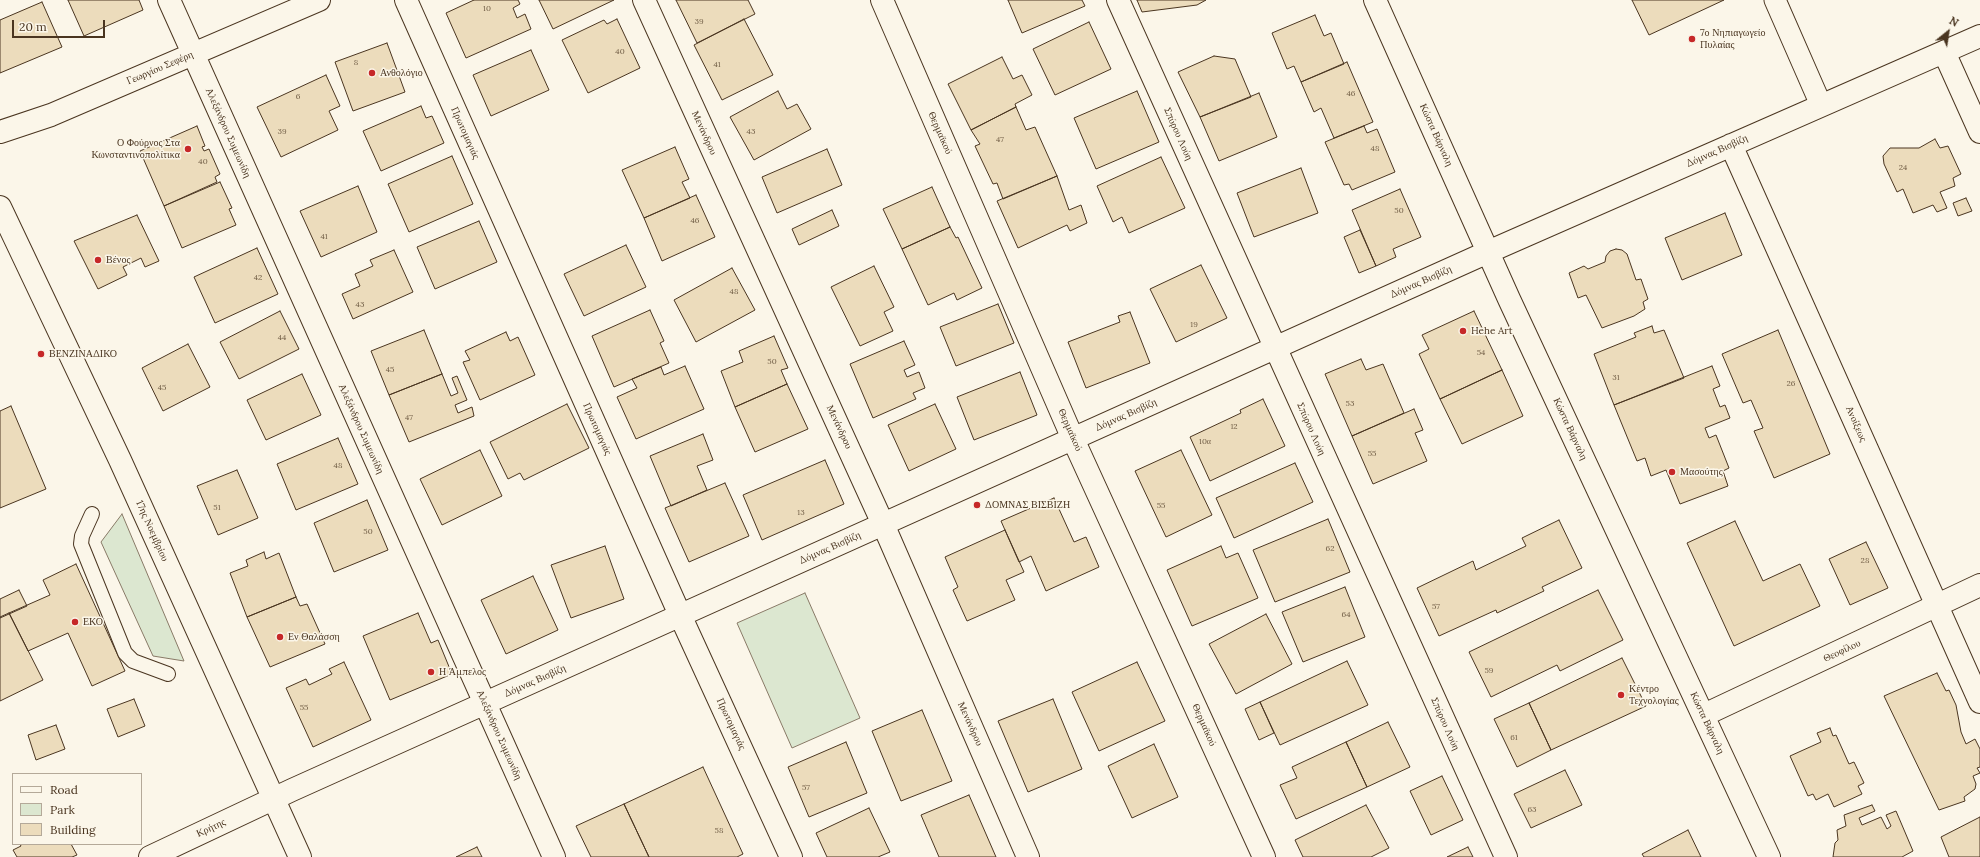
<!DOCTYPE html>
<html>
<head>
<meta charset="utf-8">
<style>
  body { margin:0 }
  #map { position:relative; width:1980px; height:857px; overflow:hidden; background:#fbf6e9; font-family:Lora,serif }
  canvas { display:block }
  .legend { position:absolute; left:12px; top:773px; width:130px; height:72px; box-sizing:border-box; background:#fbf6e9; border:1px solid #b4a999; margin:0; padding:5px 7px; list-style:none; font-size:12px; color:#4a3520 }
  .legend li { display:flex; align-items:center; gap:8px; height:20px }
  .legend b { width:20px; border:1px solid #b4a999 }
  .north { position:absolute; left:1928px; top:12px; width:40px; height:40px; -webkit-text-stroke:3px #fbf6e9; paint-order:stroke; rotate:30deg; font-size:11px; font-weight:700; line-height:16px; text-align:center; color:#4a3520 }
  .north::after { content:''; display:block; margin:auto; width:14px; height:18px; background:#4a3520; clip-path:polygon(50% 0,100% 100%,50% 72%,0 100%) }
  .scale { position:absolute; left:12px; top:20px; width:93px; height:18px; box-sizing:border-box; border:2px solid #4a3520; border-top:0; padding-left:5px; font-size:12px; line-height:14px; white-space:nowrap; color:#4a3520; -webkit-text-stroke:3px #fbf6e9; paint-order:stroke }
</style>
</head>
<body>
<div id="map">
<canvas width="1980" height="857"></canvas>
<ul class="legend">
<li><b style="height:5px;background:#fbf6e9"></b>Road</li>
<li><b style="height:11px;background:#dce7d0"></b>Park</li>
<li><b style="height:11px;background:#ecdcbc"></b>Building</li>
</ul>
<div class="north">N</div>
<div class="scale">20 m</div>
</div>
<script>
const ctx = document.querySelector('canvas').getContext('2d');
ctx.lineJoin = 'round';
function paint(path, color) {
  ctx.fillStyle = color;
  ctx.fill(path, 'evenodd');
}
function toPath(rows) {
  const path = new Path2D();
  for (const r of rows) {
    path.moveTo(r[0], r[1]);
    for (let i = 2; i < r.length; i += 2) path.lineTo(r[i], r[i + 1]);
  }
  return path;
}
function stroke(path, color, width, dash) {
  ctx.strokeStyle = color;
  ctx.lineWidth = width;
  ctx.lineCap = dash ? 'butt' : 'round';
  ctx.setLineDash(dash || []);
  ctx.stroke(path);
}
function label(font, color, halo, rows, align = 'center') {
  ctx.font = font + ' Lora,serif';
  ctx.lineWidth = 3;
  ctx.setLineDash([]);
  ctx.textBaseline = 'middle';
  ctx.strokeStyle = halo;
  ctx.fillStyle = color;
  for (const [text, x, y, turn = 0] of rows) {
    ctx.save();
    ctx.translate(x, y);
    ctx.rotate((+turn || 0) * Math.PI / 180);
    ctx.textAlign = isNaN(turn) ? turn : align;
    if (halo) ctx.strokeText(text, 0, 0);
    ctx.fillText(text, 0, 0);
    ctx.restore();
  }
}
const green = toPath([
  [122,514,184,661,153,656,101,542,122,514],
  [805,593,860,718,792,748,737,623,805,593]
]);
const building = toPath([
  [68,0,139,0,143,10,84,36,68,0],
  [474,0,518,0,520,4,513,8,517,18,525,14,531,29,466,58,446,13,474,0],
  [539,0,614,0,553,29,539,0],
  [676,0,748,0,755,14,697,43,676,0],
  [1008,0,1082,0,1085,6,1022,33,1008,0],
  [1137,0,1206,0,1197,5,1142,12,1137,0],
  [1632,0,1724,0,1649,35,1632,0],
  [42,2,62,47,0,73,0,20,42,2],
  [1315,15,1324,36,1331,33,1344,64,1301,82,1294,66,1287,69,1272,33,1315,15],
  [617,19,640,68,588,93,562,40,604,20,607,24,617,19],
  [744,19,773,75,722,100,694,45,744,19],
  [1089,22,1111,69,1055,95,1033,49,1089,22],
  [387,43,405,92,353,111,335,62,387,43],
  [531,50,549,90,491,116,473,75,531,50],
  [1214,56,1235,59,1251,97,1200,117,1178,72,1214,56],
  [1002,57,1013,79,1022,75,1032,95,1015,104,1016,107,971,130,948,84,1002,57],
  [1347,62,1373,122,1334,138,1321,108,1314,112,1301,82,1347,62],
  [326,75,340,106,329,111,338,130,281,157,257,107,326,75],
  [778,91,787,109,797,104,811,129,754,160,730,117,778,91],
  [1137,91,1159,142,1096,169,1074,118,1137,91],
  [1259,93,1277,137,1219,161,1200,117,1259,93],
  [421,106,426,118,432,116,444,143,381,171,363,131,421,106],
  [1016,107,1026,130,1035,127,1057,176,1003,199,997,183,993,184,975,146,980,144,971,130,1016,107],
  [197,126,205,146,202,147,204,151,209,149,220,174,215,177,217,182,164,206,140,151,197,126],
  [1364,126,1367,133,1377,129,1395,172,1352,190,1349,184,1344,185,1325,142,1364,126],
  [1935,139,1940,148,1948,146,1961,174,1953,178,1955,186,1940,192,1947,208,1937,212,1933,205,1913,213,1903,189,1897,192,1884,164,1883,156,1890,148,1919,148,1935,139],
  [675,147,689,179,682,182,690,198,644,218,622,170,675,147],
  [827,149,842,185,777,213,762,177,827,149],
  [452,156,473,204,409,232,388,184,452,156],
  [1161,157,1185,208,1129,233,1122,217,1113,222,1097,186,1161,157],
  [1301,168,1318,213,1254,237,1237,193,1301,168],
  [1057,176,1069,210,1081,205,1087,223,1070,231,1067,225,1018,248,997,201,1057,176],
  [220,182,232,208,229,209,236,225,182,248,164,206,220,182],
  [358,186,377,232,321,257,300,211,358,186],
  [932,187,950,227,902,249,883,209,932,187],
  [1400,189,1421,237,1393,249,1396,257,1376,266,1352,210,1400,189],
  [696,195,715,237,662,261,644,218,696,195],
  [1966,198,1972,211,1958,216,1953,203,1966,198],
  [832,210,839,226,799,245,792,229,832,210],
  [1725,213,1742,255,1682,280,1665,238,1725,213],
  [137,215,159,261,145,267,141,258,123,267,127,275,98,289,74,241,137,215],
  [479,221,497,262,435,289,417,247,479,221],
  [950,227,956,238,958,237,982,288,957,300,954,293,928,305,902,249,950,227],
  [1360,230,1376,266,1359,273,1344,237,1360,230],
  [626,245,646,287,584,316,564,274,626,245],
  [257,248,278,294,215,323,194,277,257,248],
  [1616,249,1622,250,1627,254,1636,280,1641,279,1648,299,1643,302,1645,309,1634,316,1602,328,1586,295,1578,298,1569,273,1584,266,1588,269,1605,262,1606,256,1610,251,1616,249],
  [394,250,413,292,353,319,342,294,360,286,355,274,373,266,370,260,394,250],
  [1201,265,1227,318,1176,342,1150,289,1201,265],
  [874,266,894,307,884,312,893,331,860,346,831,287,874,266],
  [732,268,755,310,696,342,674,300,732,268],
  [998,304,1014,343,956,366,940,327,998,304],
  [650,310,664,341,660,343,669,363,614,387,592,336,650,310],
  [280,311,299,349,239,379,220,342,280,311],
  [1474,311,1502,370,1440,399,1419,354,1429,349,1422,335,1474,311],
  [1130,312,1150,363,1086,388,1068,342,1120,322,1118,316,1130,312],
  [1652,326,1654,333,1664,330,1684,378,1614,405,1594,354,1636,337,1634,333,1652,326],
  [424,330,442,374,389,395,371,351,424,330],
  [1778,330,1830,454,1774,478,1754,431,1763,428,1751,400,1743,403,1722,354,1778,330],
  [506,332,510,341,518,337,535,375,480,400,463,362,470,360,465,351,506,332],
  [774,336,788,368,781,370,787,384,735,407,721,371,743,362,739,351,774,336],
  [904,341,915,365,904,370,907,377,919,372,925,388,913,393,916,399,873,418,850,364,904,341],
  [188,344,210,387,163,411,142,368,188,344],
  [1361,359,1366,370,1383,364,1404,413,1352,436,1325,374,1361,359],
  [685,366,704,409,636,439,617,397,637,388,632,379,661,367,664,375,685,366],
  [1712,366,1720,386,1713,389,1720,407,1725,405,1730,418,1705,428,1709,438,1716,435,1729,468,1723,471,1728,486,1680,504,1666,470,1651,476,1645,458,1637,461,1614,405,1712,366],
  [1502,370,1523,416,1462,444,1440,399,1502,370],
  [1020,372,1037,415,974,440,957,397,1020,372],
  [302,374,321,415,266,440,247,400,302,374],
  [442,374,451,396,458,393,452,378,457,376,467,400,455,405,458,413,472,407,474,416,409,442,389,395,442,374],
  [787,384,808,429,755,452,735,407,787,384],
  [1263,399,1285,446,1210,481,1190,437,1241,413,1240,410,1263,399],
  [567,404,589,448,524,480,520,473,508,479,490,442,567,404],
  [935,404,956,449,909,471,888,425,935,404],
  [11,406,46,489,0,508,0,411,11,406],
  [1414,409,1423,430,1415,433,1427,461,1373,484,1352,436,1414,409],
  [703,434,713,460,697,466,707,490,671,506,650,456,703,434],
  [338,438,358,484,296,510,277,464,338,438],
  [480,450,502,496,442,525,420,479,480,450],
  [1181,450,1212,515,1166,537,1135,471,1181,450],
  [825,460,844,504,762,540,743,495,825,460],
  [1295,463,1313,502,1234,538,1216,498,1295,463],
  [237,470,258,518,218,535,197,486,237,470],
  [725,483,749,536,689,562,665,508,725,483],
  [1054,498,1074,542,1086,537,1099,567,1046,591,1031,556,1019,562,1001,521,1054,498],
  [367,500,388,550,334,572,314,523,367,500],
  [1328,519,1350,572,1275,602,1253,550,1328,519],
  [1559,520,1582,568,1542,587,1544,591,1497,613,1496,610,1439,636,1417,588,1473,561,1476,570,1526,546,1522,538,1559,520],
  [1735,521,1763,581,1800,564,1820,606,1734,646,1687,543,1735,521],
  [1005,530,1024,572,1006,580,1015,600,967,621,953,590,958,587,945,557,1005,530],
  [1866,542,1888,588,1850,605,1829,559,1866,542],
  [605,546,624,599,571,618,551,565,605,546],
  [1221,546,1226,558,1238,553,1258,598,1192,626,1167,570,1221,546],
  [264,552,266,559,279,553,296,597,247,617,230,573,248,566,246,560,264,552],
  [76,564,125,671,92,686,68,633,28,651,9,613,50,595,43,580,76,564],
  [533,576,558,630,506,654,481,600,533,576],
  [1345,587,1365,637,1303,662,1282,612,1345,587],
  [19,590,27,606,0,618,0,599,19,590],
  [1598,590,1623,640,1560,671,1557,665,1491,697,1469,652,1598,590],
  [296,597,300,606,307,604,325,644,270,667,247,617,296,597],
  [9,613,43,680,0,701,0,617,9,613],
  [418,613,431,643,438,640,452,674,390,700,363,636,418,613],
  [1266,614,1292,664,1236,694,1209,644,1266,614],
  [1622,658,1646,706,1551,750,1529,703,1622,658],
  [1347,661,1368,705,1280,745,1260,702,1347,661],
  [344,662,371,720,313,747,286,688,306,679,309,685,332,674,329,669,344,662],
  [1137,662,1165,721,1099,751,1072,692,1137,662],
  [1937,673,1946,691,1949,690,1956,705,1961,732,1966,744,1975,739,1980,749,1980,767,1977,768,1980,773,1973,776,1976,784,1975,789,1964,797,1965,801,1939,810,1884,696,1937,673],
  [134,699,145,726,118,737,107,709,134,699],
  [1053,699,1082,769,1028,792,998,721,1053,699],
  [1260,702,1274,733,1259,740,1245,709,1260,702],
  [1529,703,1551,750,1517,767,1494,719,1529,703],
  [922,710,952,781,901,801,872,731,922,710],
  [1388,722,1410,767,1367,787,1346,742,1388,722],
  [56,725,65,749,36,760,28,735,56,725],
  [1830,728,1833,736,1836,735,1849,764,1854,762,1864,783,1858,786,1862,794,1834,807,1828,794,1816,800,1813,794,1808,796,1790,756,1821,742,1817,733,1830,728],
  [846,742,867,793,809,817,788,767,846,742],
  [1346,742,1367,787,1296,819,1280,785,1297,778,1292,767,1346,742],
  [1154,744,1178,797,1132,818,1108,766,1154,744],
  [703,767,743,854,737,857,649,857,624,804,703,767],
  [1565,770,1582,805,1531,828,1514,794,1565,770],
  [1442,776,1463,820,1431,835,1410,791,1442,776],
  [969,795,996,857,939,857,921,815,969,795],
  [624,804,649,857,591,857,576,826,624,804],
  [1366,805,1389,848,1371,857,1303,857,1295,840,1366,805],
  [1872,805,1875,811,1859,818,1862,825,1881,817,1887,829,1891,826,1886,815,1896,811,1913,851,1902,857,1833,857,1835,843,1838,840,1837,830,1846,826,1844,815,1872,805],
  [869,808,890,852,878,857,827,857,816,833,869,808],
  [1980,817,1980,857,1949,857,1941,837,1980,817],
  [1688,830,1701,857,1644,857,1642,854,1688,830],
  [20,844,71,844,77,855,72,857,17,857,13,850,21,846,20,844],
  [477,847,482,857,456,857,477,847],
  [1468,847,1473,857,1447,857,1468,847]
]);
const service = toPath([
  [92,514,82,536,81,544,125,653,133,661,168,674]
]);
const pedestrian = toPath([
  [1775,0,1821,105]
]);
const minor = toPath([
  [169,0,554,857],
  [406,0,680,615,791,857],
  [644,0,883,524,1028,857],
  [882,0,1073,439,1264,857],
  [1118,0,1506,857],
  [1375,0,1509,299,1769,857],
  [1944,52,1980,132],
  [0,132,51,115,319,0],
  [1731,145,1980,702],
  [1704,715,1980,585],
  [150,857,292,790,1488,252,1980,36]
]);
const tertiary = toPath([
  [0,207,120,460,300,857]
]);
const markers = [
  [1692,39,4,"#c62828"],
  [372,73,4,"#c62828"],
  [188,149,4,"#c62828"],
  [98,260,4,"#c62828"],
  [1463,331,4,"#c62828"],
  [41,354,4,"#c62828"],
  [1672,472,4,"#c62828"],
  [977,505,4,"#c62828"],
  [75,622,4,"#c62828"],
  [280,637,4,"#c62828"],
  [431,672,4,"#c62828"],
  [1621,695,4,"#c62828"]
];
const numberNames = [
  ["10",487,9],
  ["39",699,22],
  ["40",620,52],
  ["8",356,63],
  ["41",717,65],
  ["46",1351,94],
  ["6",298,97],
  ["39",282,132],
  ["43",751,132],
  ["47",1000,140],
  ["48",1375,149],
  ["40",203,162],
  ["24",1903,168],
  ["50",1399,211],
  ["46",695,221],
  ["41",324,237],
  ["42",258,278],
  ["48",734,292],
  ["43",360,305],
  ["19",1194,325],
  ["44",282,338],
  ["54",1481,353],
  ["50",772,362],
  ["45",390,370],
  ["31",1616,378],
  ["26",1791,384],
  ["45",162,388],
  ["53",1350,404],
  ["47",409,418],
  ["12",1234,427],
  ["10α",1205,442],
  ["55",1372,454],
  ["48",338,466],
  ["55",1161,506],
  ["51",217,508],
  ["13",801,513],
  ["50",368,532],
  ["62",1330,549],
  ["28",1865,561],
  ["57",1436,607],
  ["64",1346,615],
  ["59",1489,671],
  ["55",304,708],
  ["61",1514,738],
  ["57",806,788],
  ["63",1532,810],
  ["58",719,831]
];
const poiNames = [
  ["7ο Νηπιαγωγείο",1700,33],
  ["Πυλαίας",1700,45],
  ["Ανθολόγιο",380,73],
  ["Ο Φούρνος Στα",180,143,"right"],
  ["Κωνσταντινοπολίτικα",180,155,"right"],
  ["Βένος",106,260],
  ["Hehe Art",1471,331],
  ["ΒΕΝΖΙΝΑΔΙΚΟ",49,354],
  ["Μασούτης",1680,472],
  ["ΔΟΜΝΑΣ ΒΙΣΒΙΖΗ",985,505],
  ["ΕΚΟ",83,622],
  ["Εν Θαλάσση",288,637],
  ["Η Άμπελος",439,672],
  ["Κέντρο",1629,689],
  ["Τεχνολογίας",1629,701]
];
const streetNames = [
  ["Γεωργίου Σεφέρη",160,68,-23],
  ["Αλεξάνδρου Συμεωνίδη",228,133,66],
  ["Πρωτομαγιάς",465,133,66],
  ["Μενάνδρου",704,133,66],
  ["Θερμαϊκού",940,133,66],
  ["Σπύρου Λούη",1178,134,66],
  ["Κώστα Βάρναλη",1436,135,66],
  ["Δόμνας Βισβίζη",1717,151,-24],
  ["Δόμνας Βισβίζη",1421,282,-24],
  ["Δόμνας Βισβίζη",1126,415,-24],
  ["Ανοίξεως",1856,424,66],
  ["Μενάνδρου",839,427,65],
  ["Αλεξάνδρου Συμεωνίδη",361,429,66],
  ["Πρωτομαγιάς",597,429,66],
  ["Σπύρου Λούη",1311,429,66],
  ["Κώστα Βάρναλη",1570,429,65],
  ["Θερμαϊκού",1070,430,66],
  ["17ης Νοεμβρίου",152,531,66],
  ["Δόμνας Βισβίζη",830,548,-24],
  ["Θεοφίλου",1842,651,-25],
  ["Δόμνας Βισβίζη",535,681,-24],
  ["Κώστα Βάρναλη",1707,723,65],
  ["Πρωτομαγιάς",731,724,65],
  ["Μενάνδρου",970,724,66],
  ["Σπύρου Λούη",1445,724,66],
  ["Θερμαϊκού",1204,725,66],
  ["Αλεξάνδρου Συμεωνίδη",499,735,66],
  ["Κρήτης",211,828,-25]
];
paint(green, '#dce7d0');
stroke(green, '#887966', 1);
paint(building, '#ecdcbc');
stroke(building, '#4a3520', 1);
stroke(service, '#4a3520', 16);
stroke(pedestrian, '#4a3520', 23);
stroke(minor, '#4a3520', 24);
stroke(tertiary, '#4a3520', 24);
stroke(service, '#fbf6e9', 14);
stroke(pedestrian, '#fbf6e9', 21);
stroke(minor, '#fbf6e9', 22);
stroke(tertiary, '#fbf6e9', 22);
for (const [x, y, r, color] of markers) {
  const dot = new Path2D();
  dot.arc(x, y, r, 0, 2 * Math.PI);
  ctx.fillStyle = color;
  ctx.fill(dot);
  stroke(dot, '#fbf6e9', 1.5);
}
label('8px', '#725f47', null, numberNames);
label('10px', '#4a3520', '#fbf6e9', poiNames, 'left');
label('10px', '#4a3520', '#fbf6e9', streetNames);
</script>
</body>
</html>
